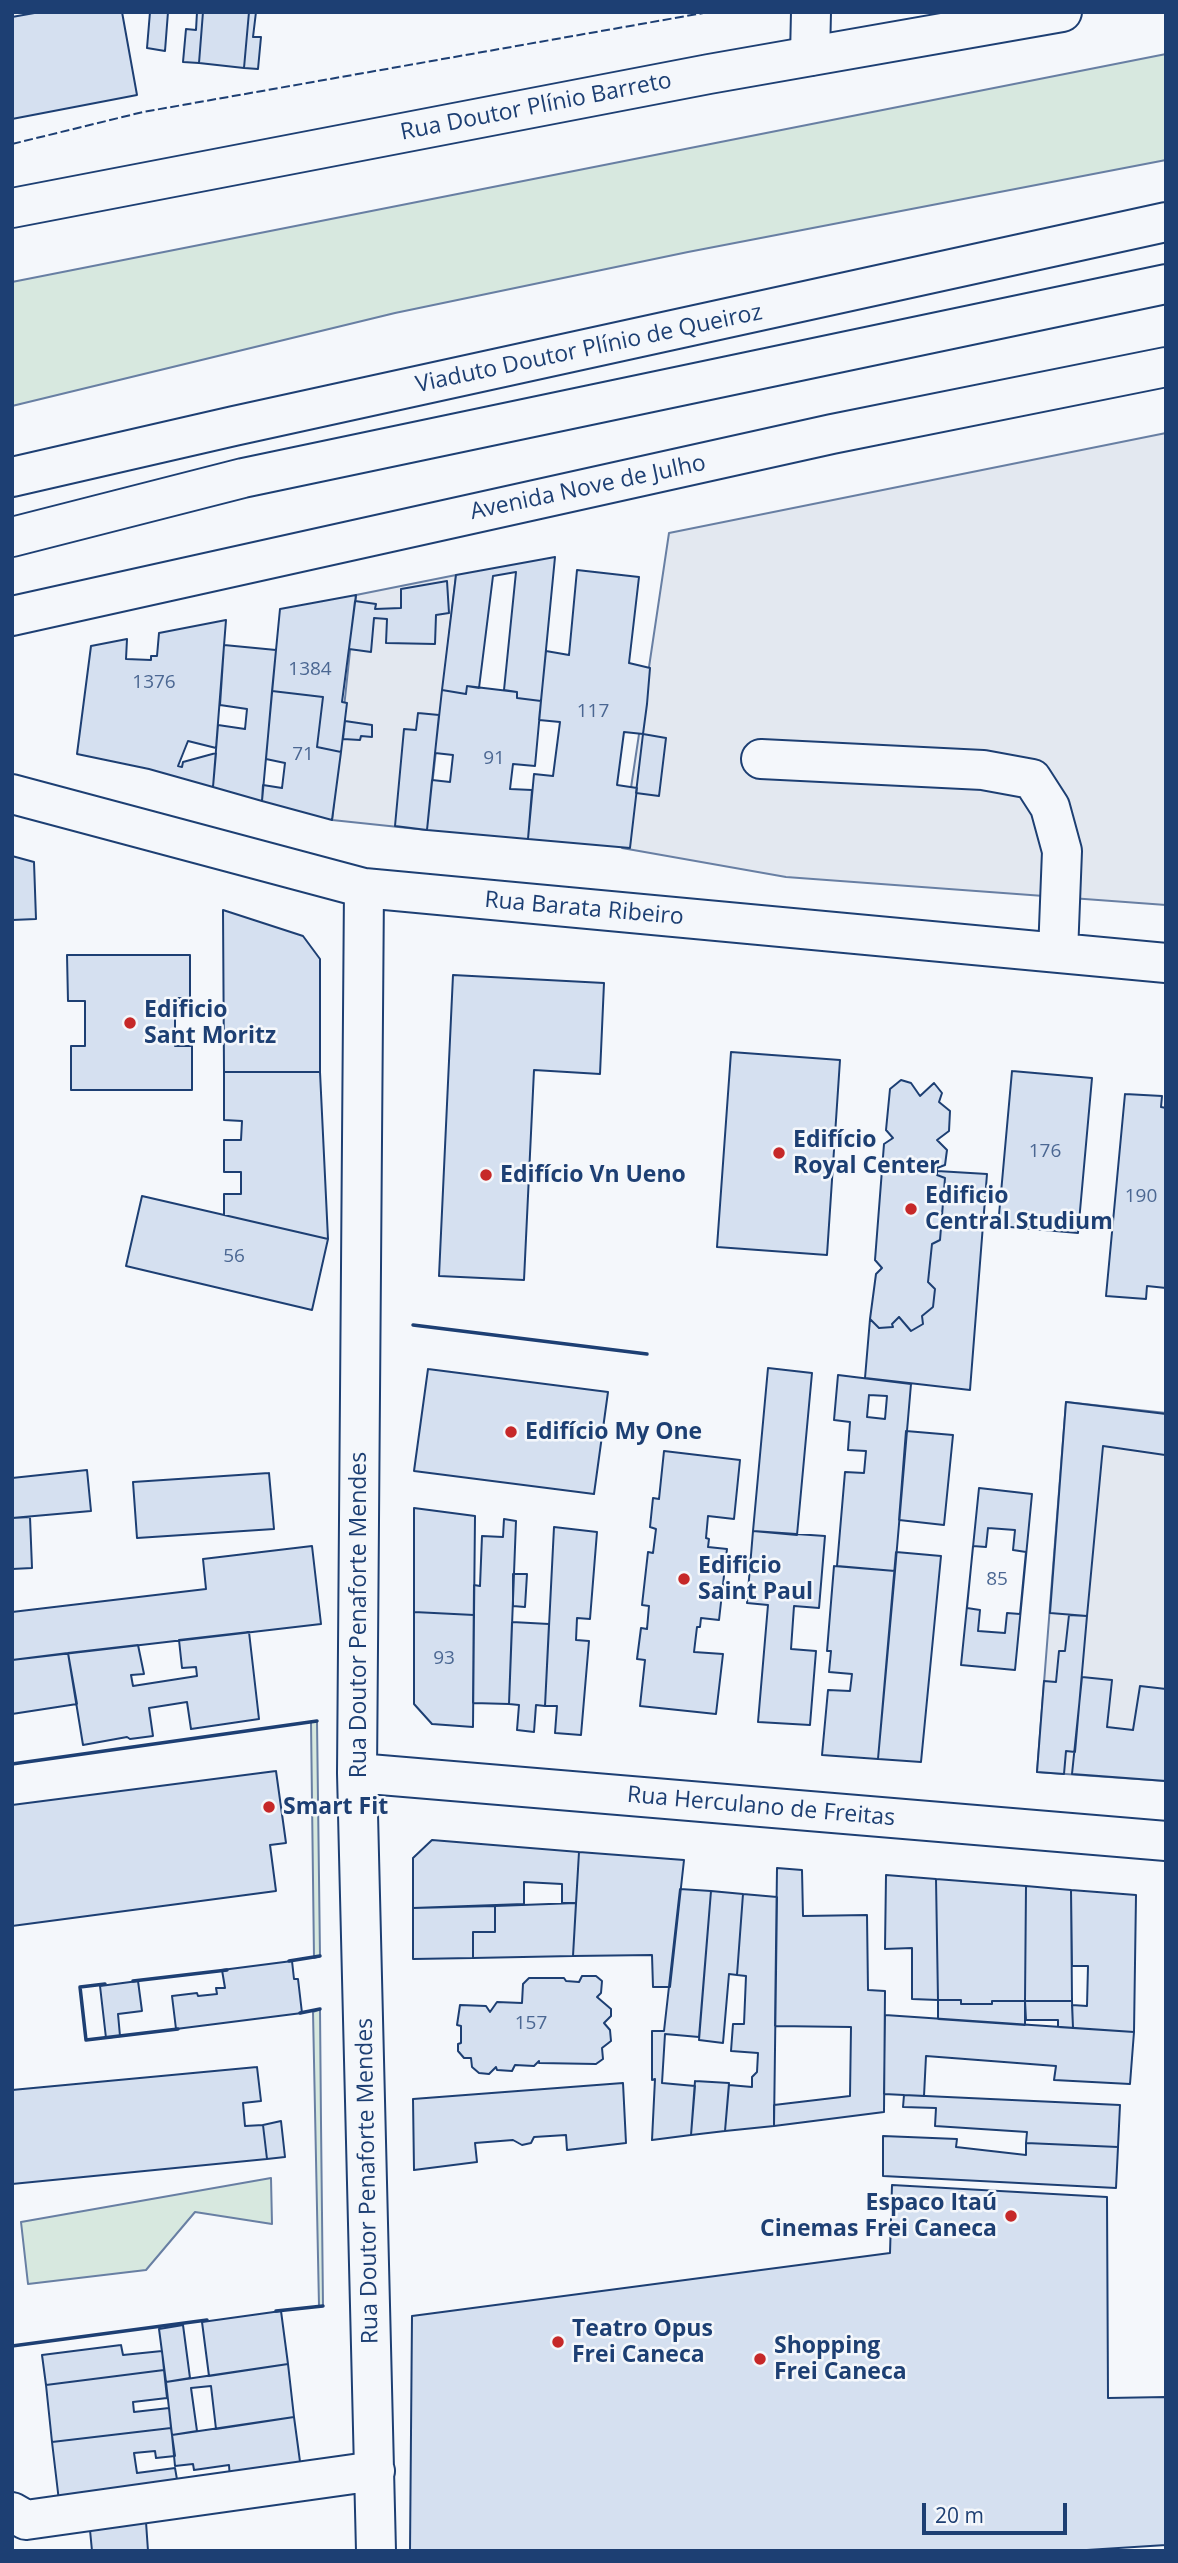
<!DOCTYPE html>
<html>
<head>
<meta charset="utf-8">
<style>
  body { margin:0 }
  #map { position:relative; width:1178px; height:2563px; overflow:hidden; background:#f4f7fb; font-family:"Open Sans",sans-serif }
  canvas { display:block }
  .frame { position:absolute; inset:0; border:14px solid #1d3f73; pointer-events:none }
  .scale { position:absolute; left:922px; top:2503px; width:145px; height:32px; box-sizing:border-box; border:4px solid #1d3f73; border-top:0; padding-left:9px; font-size:21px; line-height:24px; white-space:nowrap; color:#1d3f73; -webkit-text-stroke:5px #f4f7fb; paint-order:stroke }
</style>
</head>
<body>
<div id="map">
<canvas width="1178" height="2563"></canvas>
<div class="frame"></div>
<div class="scale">20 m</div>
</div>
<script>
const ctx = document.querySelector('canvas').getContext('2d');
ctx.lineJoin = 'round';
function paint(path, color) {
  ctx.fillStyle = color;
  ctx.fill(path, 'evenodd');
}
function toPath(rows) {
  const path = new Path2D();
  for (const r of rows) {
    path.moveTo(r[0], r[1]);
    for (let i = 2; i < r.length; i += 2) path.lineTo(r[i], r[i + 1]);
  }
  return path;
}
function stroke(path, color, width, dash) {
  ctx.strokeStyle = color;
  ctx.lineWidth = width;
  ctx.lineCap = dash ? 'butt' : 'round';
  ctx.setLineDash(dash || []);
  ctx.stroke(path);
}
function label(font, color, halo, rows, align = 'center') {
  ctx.font = font + ' "Open Sans",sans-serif';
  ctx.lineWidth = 5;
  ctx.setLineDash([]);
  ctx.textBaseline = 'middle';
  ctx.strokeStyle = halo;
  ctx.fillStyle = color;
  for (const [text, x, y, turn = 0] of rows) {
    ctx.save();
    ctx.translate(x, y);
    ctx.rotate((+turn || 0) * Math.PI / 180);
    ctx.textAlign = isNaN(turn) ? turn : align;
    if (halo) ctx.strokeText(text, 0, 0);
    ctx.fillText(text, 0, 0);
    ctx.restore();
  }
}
const green = toPath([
  [1166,54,1166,160,688,252,395,313,12,406,12,282,1166,54],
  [317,1721,320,1956,314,1958,311,1722,317,1721],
  [320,2009,321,2123,323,2306,319,2306,313,2012,320,2009],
  [271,2178,272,2224,195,2212,146,2270,28,2284,21,2222,271,2178]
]);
const parking = toPath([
  [1166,433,1166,905,786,877,622,848,669,533,1166,433],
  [456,575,427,830,332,820,356,595,456,575],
  [1066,1402,1166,1413,1166,1781,1037,1772,1066,1402]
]);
const building = toPath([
  [40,12,122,12,137,95,12,119,12,17,40,12],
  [150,12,168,12,165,51,147,48,150,12],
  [197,12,203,12,199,63,183,62,186,29,196,30,197,12],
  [203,12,249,12,244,68,199,63,203,12],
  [249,12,256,12,253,37,261,37,258,69,244,68,249,12],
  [555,557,541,701,517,698,517,692,504,690,516,572,493,576,479,688,467,686,466,694,442,690,456,575,555,557],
  [577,570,639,577,629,663,650,668,647,704,643,734,624,732,617,785,637,788,630,848,528,839,534,774,553,776,560,722,539,720,546,651,569,655,577,570],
  [447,581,449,613,436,615,435,644,386,643,387,619,374,618,371,652,349,649,355,601,376,604,375,609,401,608,401,589,447,581],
  [356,595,342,702,347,703,341,752,317,747,323,697,272,691,280,609,356,595],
  [226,620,216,748,188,741,178,766,182,767,183,762,216,753,213,787,149,769,77,754,91,646,127,639,126,659,151,660,151,656,157,656,159,633,226,620],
  [224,645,276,650,262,801,213,787,218,725,245,729,247,709,220,705,224,645],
  [467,686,517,692,517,698,541,701,535,766,513,764,510,789,532,790,528,839,427,830,432,780,450,782,453,755,435,753,442,690,466,694,467,686],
  [272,691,323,697,317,747,341,752,332,820,262,801,263,785,282,788,285,763,266,759,272,691],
  [418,713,439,715,427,830,395,826,404,729,416,730,418,713],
  [345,721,372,725,372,737,361,736,360,740,343,739,345,721],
  [643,734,666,738,659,796,636,793,643,734],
  [12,856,34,862,36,919,12,920,12,856],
  [223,910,303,936,320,959,320,1072,224,1072,223,910],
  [67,955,190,955,190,998,175,998,175,1046,192,1046,192,1090,71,1090,71,1046,85,1046,85,1001,68,1001,67,955],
  [453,975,604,983,600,1074,534,1070,524,1280,439,1276,453,975],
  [731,1052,840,1060,827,1255,717,1247,731,1052],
  [1012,1071,1092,1078,1078,1233,998,1226,1012,1071],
  [224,1072,320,1072,328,1239,224,1215,224,1194,241,1194,241,1172,224,1172,224,1140,241,1140,242,1121,224,1120,224,1072],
  [901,1080,911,1083,920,1096,934,1083,942,1093,939,1102,950,1111,949,1131,937,1140,947,1150,945,1165,937,1168,937,1175,945,1178,940,1240,932,1244,928,1282,935,1289,933,1307,922,1316,923,1324,911,1331,899,1317,892,1324,893,1327,879,1328,870,1319,876,1274,882,1268,875,1260,884,1144,893,1138,886,1130,890,1089,901,1080],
  [1125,1094,1162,1096,1161,1107,1166,1108,1166,1288,1147,1286,1146,1299,1106,1296,1125,1094],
  [937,1171,987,1174,970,1390,865,1378,870,1319,879,1328,893,1327,892,1324,899,1317,911,1331,923,1324,922,1316,933,1307,935,1289,928,1282,932,1244,940,1240,945,1178,937,1175,937,1171],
  [142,1196,328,1239,312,1310,126,1266,142,1196],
  [768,1368,812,1373,797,1535,753,1531,768,1368],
  [428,1369,608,1392,594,1494,414,1471,428,1369],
  [838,1375,911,1384,895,1571,837,1566,845,1472,864,1473,866,1451,848,1450,850,1422,834,1420,838,1375],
  [869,1395,887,1396,885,1419,867,1417,869,1395],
  [1066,1402,1166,1414,1165,1455,1103,1446,1087,1616,1050,1613,1066,1402],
  [906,1431,953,1435,944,1525,899,1520,906,1431],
  [664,1451,740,1460,734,1519,708,1516,706,1538,709,1539,708,1547,727,1549,719,1620,701,1618,700,1627,697,1627,694,1652,723,1654,716,1714,640,1706,645,1660,637,1659,641,1628,647,1629,649,1606,642,1605,648,1552,653,1553,656,1529,650,1527,653,1498,659,1499,664,1451],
  [87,1470,91,1511,12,1518,12,1478,87,1470],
  [269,1473,274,1529,137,1538,133,1482,269,1473],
  [979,1488,1032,1494,1015,1670,961,1665,979,1488],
  [414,1508,475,1516,474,1615,414,1612,414,1508],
  [30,1517,32,1568,12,1569,12,1518,30,1517],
  [504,1519,516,1521,509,1704,473,1703,474,1585,480,1586,482,1536,503,1537,504,1519],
  [554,1527,597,1532,590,1619,577,1618,576,1640,589,1641,581,1735,555,1733,557,1706,545,1706,554,1527],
  [988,1528,1015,1530,1013,1550,1026,1552,1020,1614,1007,1613,1005,1633,978,1631,980,1610,967,1608,973,1546,986,1547,988,1528],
  [753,1531,825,1536,819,1608,794,1606,791,1649,816,1651,810,1725,758,1722,768,1605,747,1603,753,1531],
  [312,1546,321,1624,12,1660,12,1612,206,1589,203,1559,312,1546],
  [896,1552,941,1556,921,1762,878,1759,896,1552],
  [834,1566,895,1571,878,1759,822,1755,828,1690,850,1691,852,1674,829,1672,831,1651,827,1651,834,1566],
  [513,1574,527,1574,525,1607,513,1606,513,1574],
  [414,1612,474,1615,473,1727,432,1724,414,1704,414,1612],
  [1069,1615,1087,1616,1075,1752,1066,1751,1064,1774,1037,1772,1044,1681,1056,1682,1059,1651,1065,1651,1069,1615],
  [512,1622,549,1624,545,1706,536,1705,534,1732,517,1730,519,1705,509,1704,512,1622],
  [249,1632,259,1719,191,1729,187,1702,149,1708,153,1736,130,1739,127,1737,83,1745,68,1653,138,1645,144,1674,131,1675,133,1686,197,1676,196,1667,182,1668,179,1640,249,1632],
  [68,1653,77,1704,12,1714,12,1660,68,1653],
  [1082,1677,1112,1680,1107,1727,1133,1730,1140,1686,1166,1689,1166,1781,1072,1774,1082,1677],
  [276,1771,286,1843,270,1845,276,1891,12,1926,12,1805,276,1771],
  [432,1840,579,1852,576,1903,562,1903,562,1884,524,1882,524,1904,413,1908,413,1858,432,1840],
  [579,1852,684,1860,670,1987,653,1987,652,1955,573,1956,579,1852],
  [777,1868,802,1870,803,1916,867,1915,868,1990,885,1991,884,2112,774,2126,774,2105,850,2096,851,2027,775,2026,777,1868],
  [886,1875,936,1879,938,2000,912,1999,912,1948,885,1949,886,1875],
  [936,1879,1026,1886,1025,2001,992,2001,992,2004,961,2004,961,2000,938,2000,936,1879],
  [1026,1886,1071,1890,1072,2001,1025,2001,1026,1886],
  [680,1889,711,1891,699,2037,665,2034,662,2083,695,2086,691,2135,652,2140,655,2079,652,2080,652,2031,664,2031,680,1889],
  [1071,1890,1136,1895,1134,2032,1073,2028,1072,2005,1087,2006,1088,1966,1072,1966,1071,1890],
  [711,1891,743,1894,737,1975,729,1974,723,2043,699,2040,711,1891],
  [743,1894,777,1897,774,2126,725,2131,729,2085,752,2087,752,2077,757,2072,758,2053,731,2051,733,2024,744,2024,746,1976,737,1975,743,1894],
  [576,1903,573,1956,473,1958,473,1932,495,1932,495,1906,576,1903],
  [495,1906,495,1932,473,1932,473,1958,413,1959,413,1908,495,1906],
  [292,1961,294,1979,298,1979,302,2013,176,2029,172,1996,197,1993,198,1996,217,1994,216,1988,225,1988,222,1970,292,1961],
  [582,1976,596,1976,602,1981,601,1993,597,1997,611,2009,611,2016,604,2023,610,2030,611,2041,602,2048,603,2059,596,2064,539,2063,539,2061,534,2066,515,2065,512,2071,497,2070,496,2067,489,2074,479,2073,472,2067,471,2058,464,2058,458,2051,458,2044,461,2043,461,2026,457,2025,460,2005,486,2006,490,2012,497,2002,522,2003,523,1984,529,1978,564,1978,566,1981,579,1982,582,1976],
  [138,1981,142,2011,118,2014,120,2036,106,2038,100,1986,138,1981],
  [938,2000,961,2000,961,2004,992,2004,992,2001,1025,2001,1025,2025,938,2019,938,2000],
  [1025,2001,1072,2001,1073,2028,1058,2027,1058,2020,1026,2020,1025,2001],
  [885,2015,1134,2032,1130,2084,1054,2080,1056,2066,926,2056,924,2096,884,2094,885,2015],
  [257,2067,261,2101,243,2103,245,2126,263,2125,267,2159,12,2184,12,2090,257,2067],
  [695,2081,729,2083,725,2131,691,2135,695,2081],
  [623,2083,626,2143,567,2150,566,2135,534,2137,531,2143,522,2145,513,2140,475,2143,477,2162,414,2170,413,2099,623,2083],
  [904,2095,1120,2105,1118,2147,1026,2143,1027,2132,935,2126,936,2108,903,2107,904,2095],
  [281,2121,285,2157,267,2159,263,2125,281,2121],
  [883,2136,957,2139,956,2147,1026,2155,1026,2143,1118,2147,1116,2188,883,2176,883,2136],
  [892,2185,1107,2197,1108,2398,1166,2397,1166,2545,1071,2551,410,2551,412,2316,890,2253,892,2185],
  [281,2311,288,2364,209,2376,202,2322,281,2311],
  [183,2325,190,2378,166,2382,159,2329,183,2325],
  [121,2345,123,2355,162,2351,164,2370,46,2385,42,2355,121,2345],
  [288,2364,294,2417,216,2429,211,2386,191,2388,197,2431,172,2435,166,2382,288,2364],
  [164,2370,167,2398,133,2402,134,2412,169,2408,171,2428,52,2442,46,2385,164,2370],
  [294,2417,301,2469,230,2479,229,2465,194,2470,193,2464,175,2466,172,2435,294,2417],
  [171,2428,175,2456,156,2458,155,2451,134,2453,137,2473,175,2468,178,2485,59,2501,52,2442,171,2428],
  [146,2522,148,2551,92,2551,90,2530,146,2522]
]);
const minor = toPath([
  [810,56,811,12],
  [761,759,983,770,1032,779,1050,807,1062,851,1058,953],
  [12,794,364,888,1166,963],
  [364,888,357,1773,376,2551],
  [357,1773,1166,1841],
  [12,2512,26,2520,375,2471]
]);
const major = toPath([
  [12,208,709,74,1062,12],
  [12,477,234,426,1166,222],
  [12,537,243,478,1166,284],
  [12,616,832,434,1166,367]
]);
const fence = toPath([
  [12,144,143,112,709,12]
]);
const wall = toPath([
  [413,1325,647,1354],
  [12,1764,317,1721],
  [289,1961,320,1956],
  [133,1981,227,1970],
  [105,1984,80,1987,86,2040,178,2029],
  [300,2013,320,2009],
  [276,2311,323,2306],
  [12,2346,207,2320]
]);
const markers = [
  [130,1023,7,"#c62828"],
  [779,1153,7,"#c62828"],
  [486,1175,7,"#c62828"],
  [911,1209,7,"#c62828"],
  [511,1432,7,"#c62828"],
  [684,1579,7,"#c62828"],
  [269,1807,7,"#c62828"],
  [1011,2216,7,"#c62828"],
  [558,2342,7,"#c62828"],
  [760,2359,7,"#c62828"]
];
const numberNames = [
  ["1384",310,670],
  ["1376",154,683],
  ["117",593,712],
  ["71",303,755],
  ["91",494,759],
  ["176",1045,1152],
  ["190",1141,1197],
  ["56",234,1257],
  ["85",997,1580],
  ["93",444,1659],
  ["157",531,2024]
];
const streetNames = [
  ["Rua Doutor Plínio Barreto",536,107,-11],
  ["Viaduto Doutor Plínio de Queiroz",589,349,-12],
  ["Avenida Nove de Julho",588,488,-12],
  ["Rua Barata Ribeiro",584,909,5],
  ["Rua Doutor Penaforte Mendes",359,1615,-90],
  ["Rua Herculano de Freitas",761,1807,5],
  ["Rua Doutor Penaforte Mendes",368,2181,-91]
];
const poiNames = [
  ["Edificio",144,1010],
  ["Sant Moritz",144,1036],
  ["Edifício",793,1140],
  ["Royal Center",793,1166],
  ["Edifício Vn Ueno",500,1175],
  ["Edificio",925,1196],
  ["Central Studium",925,1222],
  ["Edifício My One",525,1432],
  ["Edificio",698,1566],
  ["Saint Paul",698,1592],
  ["Smart Fit",283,1807],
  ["Espaco Itaú",997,2203,"right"],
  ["Cinemas Frei Caneca",997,2229,"right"],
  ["Teatro Opus",572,2329],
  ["Frei Caneca",572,2355],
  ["Shopping",774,2346],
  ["Frei Caneca",774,2372]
];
paint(green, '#d7e8df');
stroke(green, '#687fa3', 2);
paint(parking, '#e3e8f0');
stroke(parking, '#687fa3', 2);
paint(building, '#d5e0f0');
stroke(building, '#1d3f73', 2);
stroke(minor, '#1d3f73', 42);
stroke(major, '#1d3f73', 42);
stroke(minor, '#f4f7fb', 38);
stroke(major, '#f4f7fb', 38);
stroke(fence, '#1d3f73', 2, [9, 3.5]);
stroke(wall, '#1d3f73', 3.5);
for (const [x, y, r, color] of markers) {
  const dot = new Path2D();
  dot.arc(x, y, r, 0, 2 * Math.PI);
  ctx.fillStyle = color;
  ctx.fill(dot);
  stroke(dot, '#f4f7fb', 2.5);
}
label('19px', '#4b6792', null, numberNames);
label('23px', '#1d3f73', '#f4f7fb', streetNames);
label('bold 23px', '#1d3f73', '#f4f7fb', poiNames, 'left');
</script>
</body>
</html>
